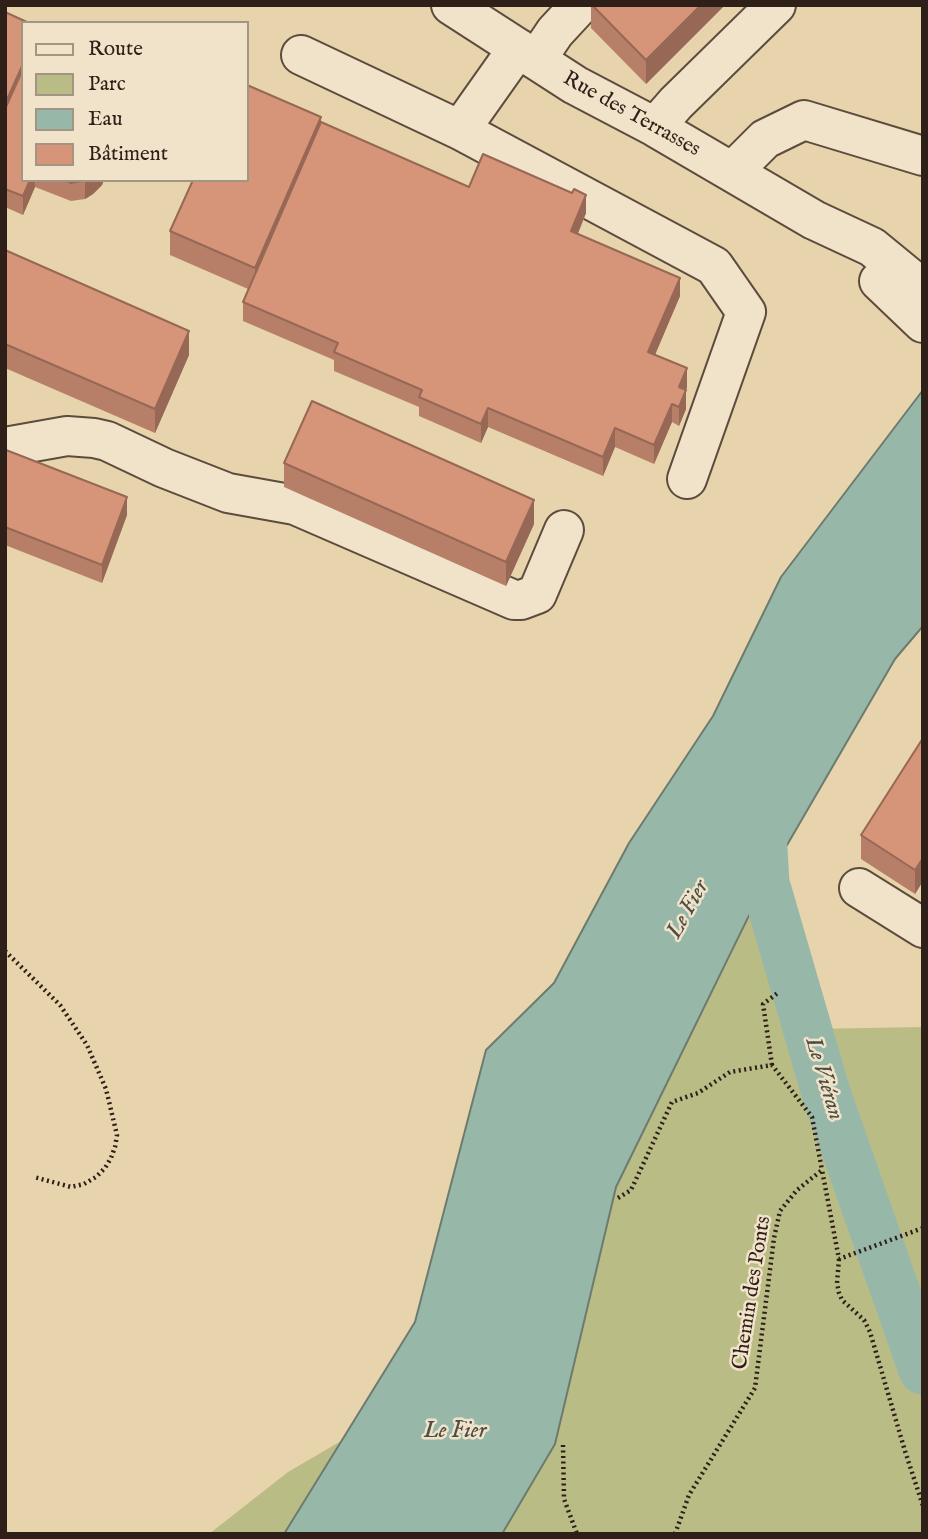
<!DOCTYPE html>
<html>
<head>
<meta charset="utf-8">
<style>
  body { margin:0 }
  #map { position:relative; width:928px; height:1539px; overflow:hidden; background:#e8d4ac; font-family:"IM FELL English",serif }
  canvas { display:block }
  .frame { position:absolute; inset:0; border:7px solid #2f1f19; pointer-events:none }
  .legend { position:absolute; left:21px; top:21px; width:228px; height:161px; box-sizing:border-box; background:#f0e3c9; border:2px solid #a39583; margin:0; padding:9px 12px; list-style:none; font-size:21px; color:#2f1f19 }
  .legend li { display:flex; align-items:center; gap:14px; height:35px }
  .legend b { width:35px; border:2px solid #a39583 }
</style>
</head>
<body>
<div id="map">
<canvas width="928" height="1539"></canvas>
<div class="frame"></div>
<ul class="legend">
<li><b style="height:9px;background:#f0e3c9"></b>Route</li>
<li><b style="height:19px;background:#babc86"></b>Parc</li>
<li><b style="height:19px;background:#97b8a9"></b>Eau</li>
<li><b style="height:19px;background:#d69479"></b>Bâtiment</li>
</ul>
</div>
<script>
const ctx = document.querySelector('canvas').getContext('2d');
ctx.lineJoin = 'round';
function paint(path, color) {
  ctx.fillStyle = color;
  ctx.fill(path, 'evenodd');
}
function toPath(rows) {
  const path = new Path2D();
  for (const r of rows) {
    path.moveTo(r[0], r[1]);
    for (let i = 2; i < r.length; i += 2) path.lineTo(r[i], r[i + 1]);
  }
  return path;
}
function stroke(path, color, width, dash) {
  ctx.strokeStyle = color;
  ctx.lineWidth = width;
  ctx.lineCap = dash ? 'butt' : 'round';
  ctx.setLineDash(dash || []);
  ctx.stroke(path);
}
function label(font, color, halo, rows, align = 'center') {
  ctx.font = font + ' "IM FELL English",serif';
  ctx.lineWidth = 5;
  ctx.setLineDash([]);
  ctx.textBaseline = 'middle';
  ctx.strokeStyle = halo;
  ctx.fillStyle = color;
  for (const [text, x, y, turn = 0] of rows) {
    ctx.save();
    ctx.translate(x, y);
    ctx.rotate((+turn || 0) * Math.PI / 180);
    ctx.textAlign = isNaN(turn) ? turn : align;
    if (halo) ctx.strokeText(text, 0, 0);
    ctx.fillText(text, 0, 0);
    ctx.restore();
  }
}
const green = toPath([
  [763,890,810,1029,923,1027,923,1534,502,1534,555,1444,616,1187],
  [341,1441,284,1534,209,1534,288,1472]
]);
const water = toPath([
  [923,390,923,626,895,659,765,883,616,1187,555,1444,502,1534,284,1534,415,1322,486,1050,554,983,629,843,713,716,781,577,923,390]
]);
const river = toPath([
  [761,816,765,883,826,1093,923,1370]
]);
const path = toPath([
  [5,951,60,1005,87,1045,106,1089,117,1135,115,1147,111,1158,105,1168,96,1177,84,1184,71,1187,34,1177],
  [772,1065,763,1004,779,992],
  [618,1198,631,1190,672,1102,698,1093,730,1072,772,1065,812,1117,822,1170],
  [839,1259,837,1283,839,1293,842,1300,864,1320,870,1332,905,1451,923,1506],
  [563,1445,564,1499,577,1534],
  [675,1534,689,1495,755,1388,774,1238,780,1211,797,1190,822,1170,839,1259,923,1228]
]);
const minor = toPath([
  [451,5,575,85,655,127,814,220,872,247,911,279,923,290],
  [301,55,460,130,518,48],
  [536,60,555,32,580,5],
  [655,127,676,103,776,5],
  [460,130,714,266,746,312,687,479],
  [732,172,765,139,804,120,923,156],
  [879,281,923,323],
  [5,447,67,436,94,438,107,441,164,468,228,493,295,505,514,600,521,600,537,594,564,530],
  [859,888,923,928]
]);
const wall = toPath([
  [591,5,725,5,646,84,591,28],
  [5,12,23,180,104,180,102,185,93,194,85,199,71,201,35,187,23,215,5,207],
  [321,122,469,187,586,213,578,234,680,296,655,355,687,387,686,390,686,409,679,426,672,422,654,464,615,447,603,476,488,427,481,443,419,416,419,407,334,371,334,360,243,321,243,302,248,289,170,255,170,231],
  [5,250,189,355,155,433,5,368],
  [5,451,127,515,102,583,5,545],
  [284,463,534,524,506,586,284,487],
  [923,738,923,881,915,894,861,859,861,835]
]);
const shadedWall = toPath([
  [701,5,725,5,646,84,646,60],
  [23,64,23,88,5,128,5,104],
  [321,117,321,141,255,292,255,268],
  [30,180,35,180,35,187,23,215,23,196],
  [104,180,102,185,93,194,85,199,85,181],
  [586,195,586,213,571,249,571,231],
  [680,278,680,296,648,371,648,352],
  [189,331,189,355,155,433,155,409],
  [687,368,687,387,679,405,679,387],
  [686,390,686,409,679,426,679,407],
  [672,404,672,422,654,464,654,445],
  [488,408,488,427,481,443,481,424],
  [615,428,615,447,603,476,603,457],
  [127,497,127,515,102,583,102,565],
  [534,500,534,524,506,586,506,562],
  [923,858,923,881,915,894,915,870]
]);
const building = toPath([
  [592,5,701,5,646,60,592,5],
  [5,12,29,23,23,23,23,64,5,104,5,12],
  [23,69,23,180,30,180,23,196,5,189,5,109,23,69],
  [247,85,321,117,255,268,170,231,193,180,247,180,247,85],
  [321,122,469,187,483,154,572,193,574,189,586,195,571,231,680,278,648,352,687,368,679,387,686,390,679,407,672,404,654,445,615,428,603,457,488,408,481,424,419,397,422,390,334,352,338,343,243,302,321,122],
  [65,180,86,180,71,183,65,180],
  [5,250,189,331,155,409,5,344,5,250],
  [312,401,534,500,506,562,284,463,312,401],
  [6,450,127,497,102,565,5,527,6,450],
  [923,738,923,858,915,870,861,835,923,738]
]);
const streetNames = [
  ["Rue des Terrasses",631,115,29],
  ["Chemin des Ponts",753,1293,-81]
];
const waterNames = [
  ["Le Fier",689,910,-61],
  ["Le Viéran",823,1079,73],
  ["Le Fier",455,1432]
];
paint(green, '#babc86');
paint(water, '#97b8a9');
stroke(water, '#6d7b6f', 2);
stroke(river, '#97b8a9', 49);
stroke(minor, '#5d4c3e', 42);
stroke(path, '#2f1f19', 4.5, [2, 3.5]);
stroke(minor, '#f0e3c9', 38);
paint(wall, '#b87f68');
paint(shadedWall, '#966855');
paint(building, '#d69479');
stroke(building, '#966855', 2);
label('21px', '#2f1f19', '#f0e3c9', streetNames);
label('italic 23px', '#4e4d44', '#f0e3c9', waterNames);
</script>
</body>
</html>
